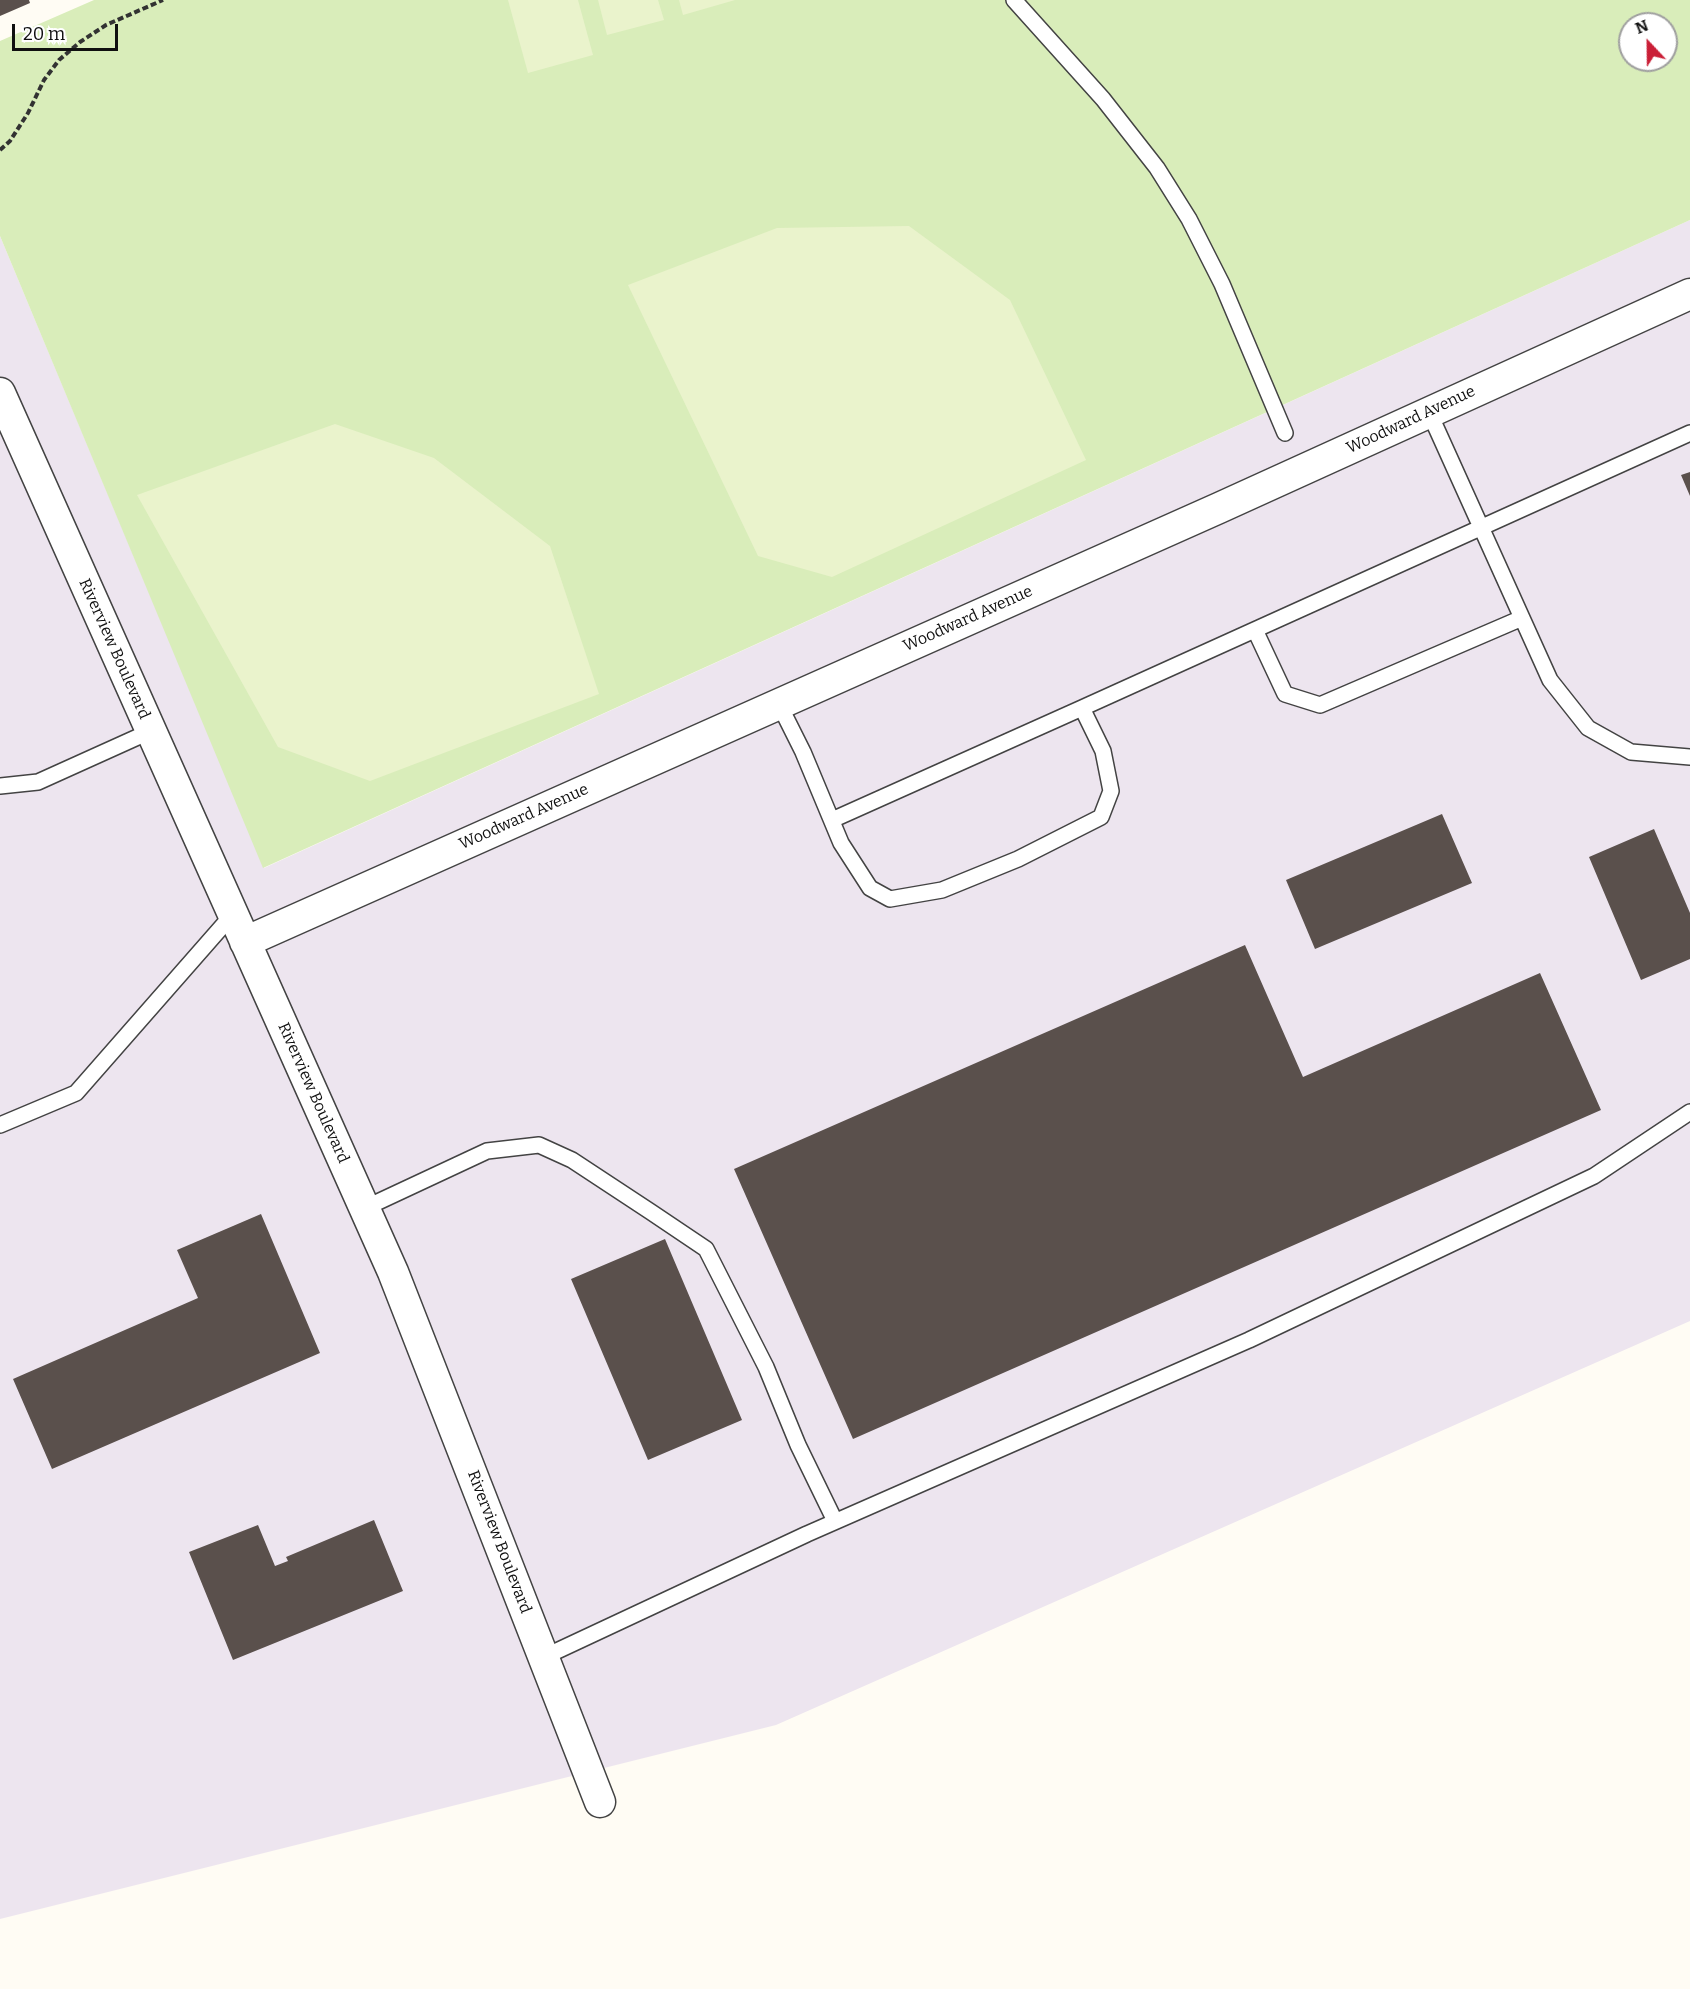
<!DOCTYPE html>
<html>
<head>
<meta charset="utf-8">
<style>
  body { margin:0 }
  #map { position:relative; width:1690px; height:1989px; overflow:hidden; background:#fffcf4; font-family:Bitter,serif }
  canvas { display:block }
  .north { position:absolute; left:1618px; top:12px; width:60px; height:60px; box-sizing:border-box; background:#fff; border:2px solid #9f9f9f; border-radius:50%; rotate:338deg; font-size:16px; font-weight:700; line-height:24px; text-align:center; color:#101010 }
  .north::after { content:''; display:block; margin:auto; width:21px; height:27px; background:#ca1f37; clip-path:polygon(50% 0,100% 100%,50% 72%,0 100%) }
  .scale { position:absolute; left:12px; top:24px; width:106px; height:27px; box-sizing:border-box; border:3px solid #101010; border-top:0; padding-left:8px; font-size:18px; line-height:21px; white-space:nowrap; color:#101010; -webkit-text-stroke:4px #fff; paint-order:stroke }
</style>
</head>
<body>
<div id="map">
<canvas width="1690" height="1989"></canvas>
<div class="north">N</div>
<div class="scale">20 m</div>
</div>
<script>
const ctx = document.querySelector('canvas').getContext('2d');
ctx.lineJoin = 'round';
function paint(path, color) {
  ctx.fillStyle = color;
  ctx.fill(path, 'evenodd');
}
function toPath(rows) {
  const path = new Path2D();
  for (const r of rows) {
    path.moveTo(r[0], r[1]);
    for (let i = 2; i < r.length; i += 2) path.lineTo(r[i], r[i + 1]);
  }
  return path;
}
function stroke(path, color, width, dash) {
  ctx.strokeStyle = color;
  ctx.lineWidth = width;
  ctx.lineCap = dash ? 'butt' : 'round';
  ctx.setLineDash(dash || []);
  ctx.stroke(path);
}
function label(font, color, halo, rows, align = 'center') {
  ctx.font = font + ' Bitter,serif';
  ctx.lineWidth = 6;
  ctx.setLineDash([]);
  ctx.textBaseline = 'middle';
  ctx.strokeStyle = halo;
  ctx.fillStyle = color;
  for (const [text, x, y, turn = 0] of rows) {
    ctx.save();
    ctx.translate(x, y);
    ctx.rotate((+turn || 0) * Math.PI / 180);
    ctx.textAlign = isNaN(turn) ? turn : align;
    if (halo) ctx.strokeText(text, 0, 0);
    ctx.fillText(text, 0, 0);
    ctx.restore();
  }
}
const industrial = toPath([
  [1690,220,1690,1321,776,1725,0,1919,0,236,264,868]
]);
const green = toPath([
  [94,0,1690,0,1690,220,263,868,0,236,0,41],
  [1630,24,1666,24,1666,60,1630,60]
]);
const pitch = toPath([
  [508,0,578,0,593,55,528,73],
  [598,0,658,0,664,20,607,35],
  [679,0,735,0,683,15],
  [909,226,1010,300,1086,460,832,577,758,556,628,285,777,228],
  [335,424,434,458,550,546,599,694,370,781,278,747,137,495]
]);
const building = toPath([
  [0,0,29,0,30,3,0,16],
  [1690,472,1690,496,1681,475],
  [1442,814,1472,883,1315,949,1286,880],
  [1654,829,1690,913,1690,959,1641,980,1589,857],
  [1245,945,1303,1077,1540,973,1601,1110,853,1439,734,1169],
  [261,1214,320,1353,52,1469,13,1379,198,1298,177,1250],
  [665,1239,742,1420,648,1460,571,1279],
  [374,1520,403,1591,233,1660,189,1552,258,1525,275,1566,288,1561,286,1557]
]);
const path = toPath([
  [0,150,10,141,28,113,44,80,59,60,80,42,106,25,163,0]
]);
const service = toPath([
  [1014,0,1103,99,1157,168,1189,219,1222,284,1285,433],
  [1429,412,1550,680,1588,728,1631,752,1690,757],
  [1255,630,1285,694,1320,705,1522,618],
  [779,704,803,752,841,843,870,888,890,899,942,890,1018,859,1101,817,1111,791,1103,751,1082,708,1690,433],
  [0,786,38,782,151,731],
  [832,820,1082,708],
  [0,1125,76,1093,233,914],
  [365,1208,487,1151,539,1145,572,1160,651,1212,706,1249,766,1367,798,1445,835,1521],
  [544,1657,807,1534,1249,1340,1594,1176,1690,1112]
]);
const minor = toPath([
  [0,393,393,1272,600,1802],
  [245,942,1219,508,1690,294]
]);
const streetNames = [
  ["Woodward Avenue",1411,420,-25],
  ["Woodward Avenue",968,619,-24],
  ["Riverview Boulevard",114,649,66],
  ["Woodward Avenue",524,817,-24],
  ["Riverview Boulevard",313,1093,66],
  ["Riverview Boulevard",499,1542,69]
];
paint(industrial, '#ede5ef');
paint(green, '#d9edba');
paint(pitch, '#eaf3cc');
paint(building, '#5a504c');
stroke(service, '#434343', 18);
stroke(minor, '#434343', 33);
stroke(path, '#323232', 4, [6, 3]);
stroke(service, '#fff', 15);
stroke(minor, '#fff', 30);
label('16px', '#101010', '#fff', streetNames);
</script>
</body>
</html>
